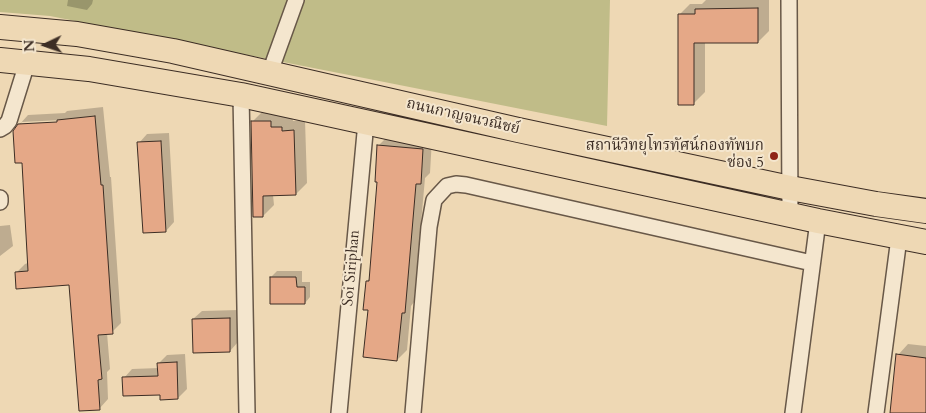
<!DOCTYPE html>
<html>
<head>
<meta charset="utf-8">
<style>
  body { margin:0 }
  #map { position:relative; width:926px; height:413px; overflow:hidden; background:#eed8b4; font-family:Cardo,serif }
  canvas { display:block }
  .north { position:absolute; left:20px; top:20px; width:50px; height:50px; -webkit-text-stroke:4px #f4e6ce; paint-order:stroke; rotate:267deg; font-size:14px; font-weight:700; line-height:20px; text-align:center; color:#3c2d24 }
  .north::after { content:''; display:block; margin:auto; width:18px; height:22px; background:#3c2d24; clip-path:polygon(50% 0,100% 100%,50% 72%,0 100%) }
</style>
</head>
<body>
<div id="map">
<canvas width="926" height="413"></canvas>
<div class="north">N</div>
</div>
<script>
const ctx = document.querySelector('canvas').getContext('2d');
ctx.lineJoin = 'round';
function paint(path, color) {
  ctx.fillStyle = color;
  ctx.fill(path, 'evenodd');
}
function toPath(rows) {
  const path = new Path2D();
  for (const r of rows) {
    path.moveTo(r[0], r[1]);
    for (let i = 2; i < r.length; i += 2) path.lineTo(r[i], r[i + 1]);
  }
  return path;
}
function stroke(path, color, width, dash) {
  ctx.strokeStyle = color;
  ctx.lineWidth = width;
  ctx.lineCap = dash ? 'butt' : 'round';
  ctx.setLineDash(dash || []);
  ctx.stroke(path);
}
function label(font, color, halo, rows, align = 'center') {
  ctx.font = font + ' Cardo,"Noto Serif Thai",serif';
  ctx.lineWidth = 4;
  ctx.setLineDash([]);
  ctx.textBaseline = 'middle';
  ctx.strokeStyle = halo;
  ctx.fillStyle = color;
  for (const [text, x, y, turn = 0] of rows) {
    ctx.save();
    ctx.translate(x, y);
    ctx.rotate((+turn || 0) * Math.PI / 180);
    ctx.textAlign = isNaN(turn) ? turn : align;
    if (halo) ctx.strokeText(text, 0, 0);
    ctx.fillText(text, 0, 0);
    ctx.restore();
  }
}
const green = toPath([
  [0,0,610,0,607,126,50,16,0,12]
]);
const shadow = toPath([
  [68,0,93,0,92,4,87,10,67,6],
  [706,0,769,0,769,31,758,42,705,42,705,92,694,103,679,15,690,4,702,4],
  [103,107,110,177,111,177,121,323,112,332,107,333,110,369,107,372,108,399,99,409,70,284,16,273,25,264,28,263,23,161,19,125,28,115,65,113,67,111],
  [63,120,63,123,21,125,21,122],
  [281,110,281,117,292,116,293,121,305,120,307,183,296,194,273,195,274,205,263,216,252,122,263,111],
  [169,133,174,222,166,231,139,143,147,134],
  [388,136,432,139,430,173,425,178,414,302,411,306,407,350,397,360,369,309,367,281,370,278,378,180,378,146],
  [10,225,13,246,0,256,0,226],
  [277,271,302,271,302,282,310,282,310,297,305,303,271,277],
  [238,310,238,342,230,351,193,319,202,311],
  [908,344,926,346,926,413,891,413,898,355],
  [185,354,187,389,178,398,161,393,124,378,132,369,159,368,158,364,167,355]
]);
const building = toPath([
  [758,8,758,43,694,43,694,105,678,105,678,14,695,14,695,9,758,8],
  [95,116,101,185,103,185,113,334,98,335,102,379,98,380,100,410,79,411,69,285,16,289,15,272,28,271,22,163,15,163,13,131,18,124,57,122,57,120,95,116],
  [251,121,271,121,271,127,282,127,282,131,294,130,296,195,263,196,263,217,253,217,251,121],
  [161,141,166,232,143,233,137,142,161,141],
  [377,145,423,149,421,184,416,184,405,313,402,313,397,361,363,357,368,310,363,310,366,281,369,281,377,182,375,182,377,145],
  [270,277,296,277,297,287,305,287,305,304,270,304,270,277],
  [230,318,230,352,193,353,192,319,230,318],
  [896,354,926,358,926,413,890,413,896,354],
  [177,362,178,399,160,400,160,395,123,396,122,377,158,376,157,363,177,362]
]);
const minor = toPath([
  [789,0,790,214],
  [270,72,296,0],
  [241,95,247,413],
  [0,129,5,126,9,121,27,63],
  [0,198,0,202],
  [339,413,366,122],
  [413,413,429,227,434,200,447,186,456,184,466,185,812,263],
  [793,413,818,221],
  [876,413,899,238]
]);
const primary = toPath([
  [0,27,77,34,173,51,518,130,790,188,876,204,926,211],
  [0,60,89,69,241,95,818,221,926,242]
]);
const markers = [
  [774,156,5,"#8f2418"]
];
const streetNames = [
  ["ถนนกาญจนวณิชย์",463,117,13],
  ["Soi Siriphan",352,268,-85]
];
const poiNames = [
  ["สถานีวิทยุโทรทัศน์กองทัพบก",764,147],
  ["ช่อง 5",764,164]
];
paint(green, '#c0bc88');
paint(shadow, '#0003');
paint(building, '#e5a887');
stroke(building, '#3c2d24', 1);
stroke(minor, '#685848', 18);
stroke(primary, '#3c2d24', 26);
stroke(minor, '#f4e6ce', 15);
stroke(primary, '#eed8b4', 24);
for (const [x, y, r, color] of markers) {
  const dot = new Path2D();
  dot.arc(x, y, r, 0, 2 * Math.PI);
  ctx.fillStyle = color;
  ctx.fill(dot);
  stroke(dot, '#f4e6ce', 2);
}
label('15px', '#3c2d24', '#f4e6ce', streetNames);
label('15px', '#3c2d24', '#f4e6ce', poiNames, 'right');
</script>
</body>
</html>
